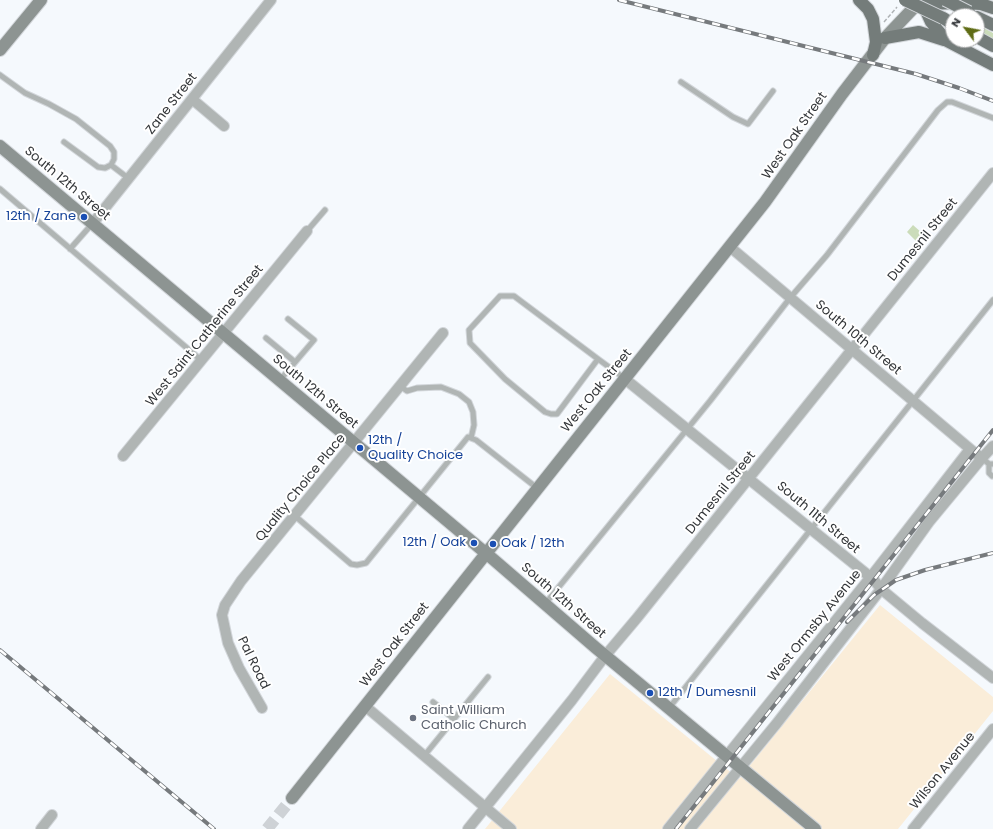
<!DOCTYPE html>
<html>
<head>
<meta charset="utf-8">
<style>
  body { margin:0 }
  #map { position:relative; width:993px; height:829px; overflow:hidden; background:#f5f9fd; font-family:Poppins,sans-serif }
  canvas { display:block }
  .north { position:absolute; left:945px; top:8px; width:40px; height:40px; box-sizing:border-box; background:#fff; border:1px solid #adaeaf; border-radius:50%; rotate:302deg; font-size:11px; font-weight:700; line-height:16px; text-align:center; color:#323538 }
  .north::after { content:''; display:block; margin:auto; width:14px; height:18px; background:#5f6c15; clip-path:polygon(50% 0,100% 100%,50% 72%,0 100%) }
</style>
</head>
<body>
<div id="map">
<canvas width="993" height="829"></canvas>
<div class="north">N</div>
</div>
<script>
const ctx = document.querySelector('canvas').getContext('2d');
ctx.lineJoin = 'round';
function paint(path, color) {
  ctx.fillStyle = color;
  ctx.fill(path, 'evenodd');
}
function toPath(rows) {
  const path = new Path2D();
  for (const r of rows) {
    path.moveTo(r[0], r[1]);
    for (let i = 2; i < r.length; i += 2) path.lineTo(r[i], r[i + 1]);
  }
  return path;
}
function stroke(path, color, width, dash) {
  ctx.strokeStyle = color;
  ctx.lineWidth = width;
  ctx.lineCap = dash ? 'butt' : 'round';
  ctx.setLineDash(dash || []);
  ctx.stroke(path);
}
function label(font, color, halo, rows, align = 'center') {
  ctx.font = font + ' Poppins,sans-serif';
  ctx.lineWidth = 4;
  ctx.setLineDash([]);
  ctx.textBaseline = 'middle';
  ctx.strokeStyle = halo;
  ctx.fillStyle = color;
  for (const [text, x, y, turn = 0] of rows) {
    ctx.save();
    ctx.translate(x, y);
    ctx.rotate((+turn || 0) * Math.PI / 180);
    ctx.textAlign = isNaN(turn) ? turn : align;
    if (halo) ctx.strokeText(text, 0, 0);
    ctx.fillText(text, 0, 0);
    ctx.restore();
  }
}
const industrial = toPath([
  [880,605,993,697,993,711,898,829,485,829,610,674,739,779]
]);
const green = toPath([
  [977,24,993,33,993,40,977,32],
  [913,225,922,233,916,241,907,232]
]);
const secondaryTunnel = toPath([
  [267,829,292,798]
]);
const path = toPath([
  [884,22,897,7]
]);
const lane = toPath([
  [0,75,25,93,49,104,76,119,110,146,114,152,114,159,111,165,128,178],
  [681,82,733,117,748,124,773,91],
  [64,142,98,167,105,168,111,165],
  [0,189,201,360],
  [307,231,325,210],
  [70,249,92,224],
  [266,338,295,362],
  [598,359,514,296,500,296,469,330,470,343,505,379,545,412,551,414,557,414,598,359,624,378],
  [280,380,314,340,288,319],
  [400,386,407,391,417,388,441,387,459,394,469,402,473,412,474,425,471,438],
  [982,458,989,464,993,464],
  [989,464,989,473,992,476],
  [295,516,351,564,357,565,366,563,468,437,476,440,537,488],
  [545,604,710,401,790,298,827,255,938,110,947,102,952,102,993,118],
  [669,708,993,300],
  [454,719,488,677],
  [424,756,454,719,433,702]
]);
const street = toPath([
  [192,99,224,126],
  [93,223,271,0],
  [730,247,975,453,982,458,993,446],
  [625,379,874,580,881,589,922,623,993,678],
  [123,456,307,231],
  [365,706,511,829],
  [262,708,239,668,228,643,222,615,225,605,241,581,443,333],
  [41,829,52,815],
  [468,829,572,700,605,656,637,618,993,173],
  [668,829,870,578,970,449],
  [690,829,777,723,881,589,929,522,982,458],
  [913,829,993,729]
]);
const secondary = toPath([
  [0,50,41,0],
  [0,146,494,560,596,648,815,829],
  [292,798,765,202,842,94,885,38,921,0]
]);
const primary = toPath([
  [859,0,868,9,873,19,876,42,873,55],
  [921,0,931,22,947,41,993,65],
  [917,4,963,3,981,4,993,8],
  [977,17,993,25],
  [943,18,953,24],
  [977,37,993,46],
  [885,38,919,32,944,40]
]);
const rail = toPath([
  [619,0,916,74,959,88,993,101],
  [847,622,874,595,896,580,925,570,993,553],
  [0,650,214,829],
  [676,829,993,430]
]);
const primaryBridge = toPath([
  [905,0,943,18],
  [945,0,969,12]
]);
const markers = [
  [84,217,4,"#1a4fb4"],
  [360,448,4,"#1a4fb4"],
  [474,543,4,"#1a4fb4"],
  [493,544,4,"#1a4fb4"],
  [650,693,4,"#1a4fb4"],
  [413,718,4,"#6b7280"]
];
const streetNames = [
  ["Zane Street",172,104,-52],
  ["West Oak Street",795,136,-55],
  ["South 12th Street",67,184,40],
  ["Dumesnil Street",923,240,-51],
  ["West Saint Catherine Street",205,336,-51],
  ["South 10th Street",858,338,40],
  ["West Oak Street",597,391,-51],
  ["South 12th Street",315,392,40],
  ["Quality Choice Place",301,488,-51],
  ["Dumesnil Street",721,493,-51],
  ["South 11th Street",818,518,40],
  ["South 12th Street",563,601,41],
  ["West Ormsby Avenue",815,626,-51],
  ["West Oak Street",395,645,-52],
  ["Pal Road",253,663,64],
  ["Wilson Avenue",943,771,-51]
];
const transitNames = [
  ["12th / Zane",76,217,"right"],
  ["12th /",368,441],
  ["Quality Choice",368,456],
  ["12th / Oak",466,543,"right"],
  ["Oak / 12th",501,544],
  ["12th / Dumesnil",658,693]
];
const worshipNames = [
  ["Saint William",421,711],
  ["Catholic Church",421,726]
];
paint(industrial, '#faedd9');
paint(green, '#cbdcba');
stroke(secondaryTunnel, '#ced2d6', 12, [12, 6]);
stroke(lane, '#d2d6da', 7);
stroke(street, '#d2d6da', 12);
stroke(secondary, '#d2d6da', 14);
stroke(primary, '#d2d6da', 14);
stroke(path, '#afb3b6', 1.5, [4, 2]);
stroke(lane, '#b0b5b4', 5);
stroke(street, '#b0b5b4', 10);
stroke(secondary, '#8d9492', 12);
stroke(primary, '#747c7a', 12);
stroke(rail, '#767a7d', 4);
stroke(rail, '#fff', 2.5, [8]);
stroke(primaryBridge, '#d2d6da', 14, []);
stroke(primaryBridge, '#747c7a', 12);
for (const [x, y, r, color] of markers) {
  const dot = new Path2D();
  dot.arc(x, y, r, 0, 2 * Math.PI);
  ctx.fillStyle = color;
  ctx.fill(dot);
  stroke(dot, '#fff', 1.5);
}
label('13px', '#323538', '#fff', streetNames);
label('13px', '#164399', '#fff', transitNames, 'left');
label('13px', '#5b616d', '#fff', worshipNames, 'left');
</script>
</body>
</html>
